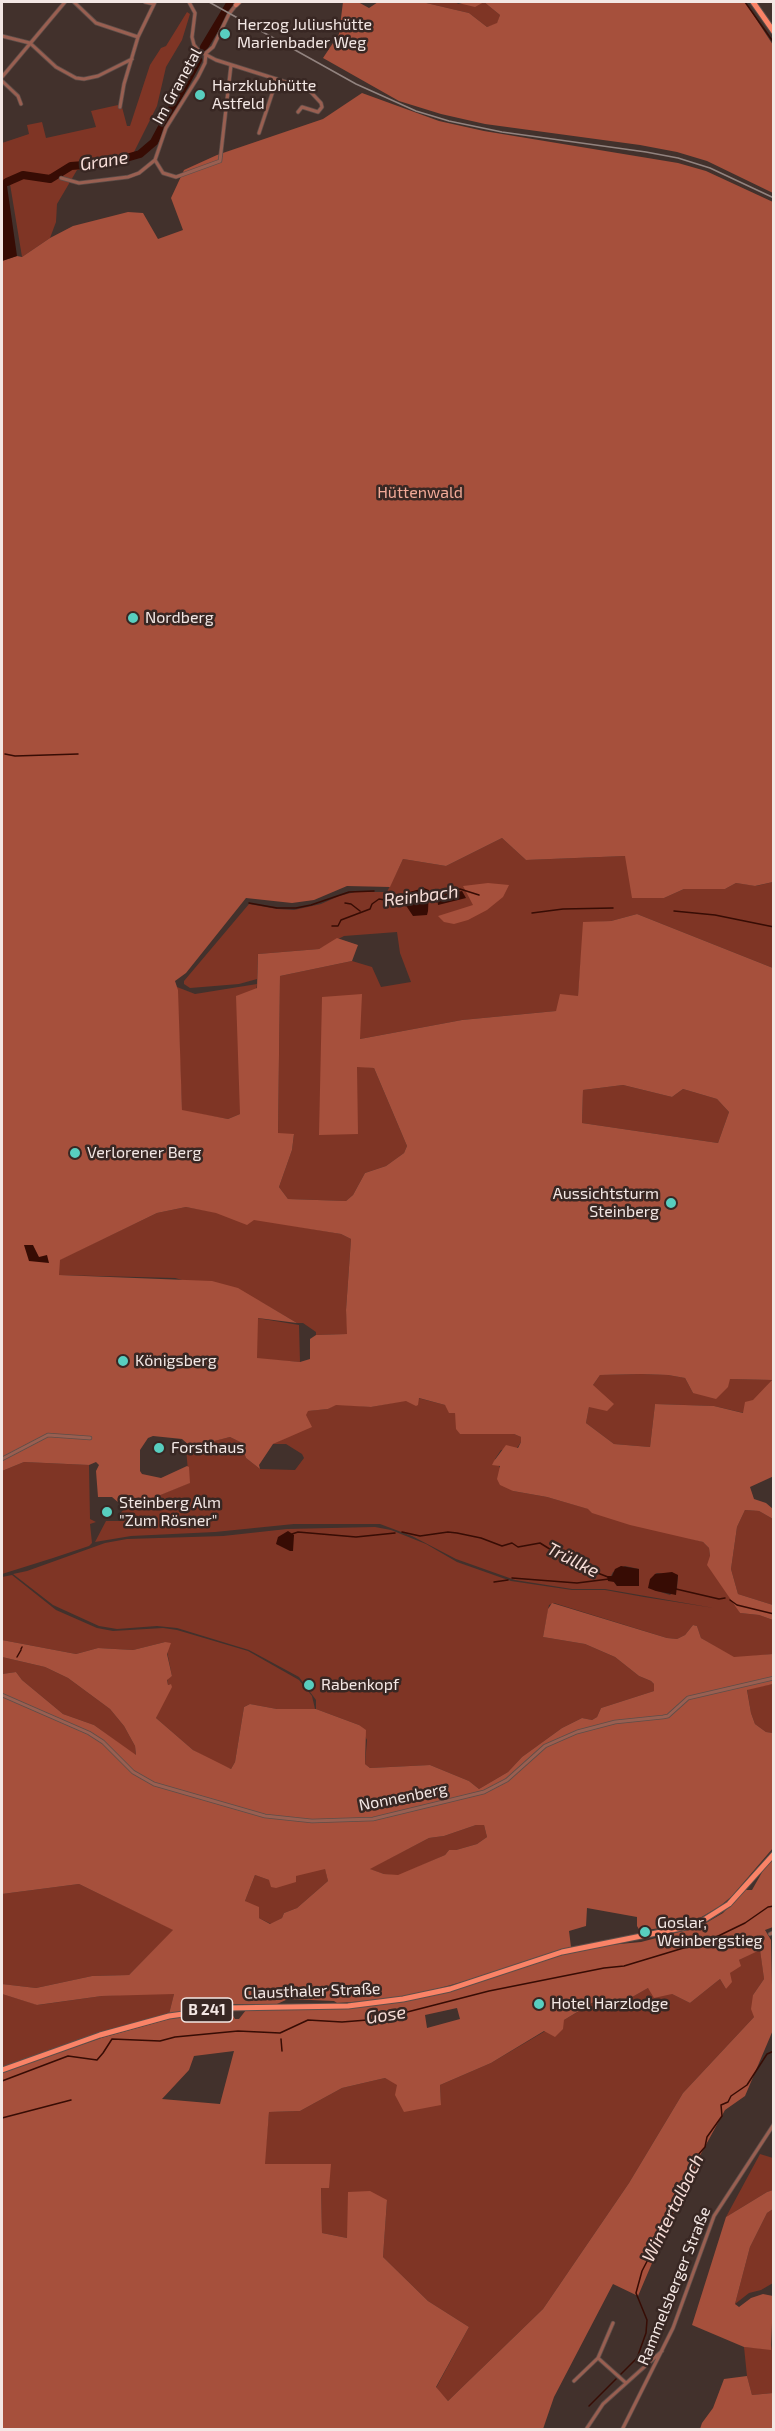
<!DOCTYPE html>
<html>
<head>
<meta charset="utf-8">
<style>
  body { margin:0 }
  #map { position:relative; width:775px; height:2431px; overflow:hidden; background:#42312c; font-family:"Exo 2",sans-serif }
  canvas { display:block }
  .frame { position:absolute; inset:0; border:3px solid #f3e7e4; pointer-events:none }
</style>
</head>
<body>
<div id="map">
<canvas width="775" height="2431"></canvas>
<div class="frame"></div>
</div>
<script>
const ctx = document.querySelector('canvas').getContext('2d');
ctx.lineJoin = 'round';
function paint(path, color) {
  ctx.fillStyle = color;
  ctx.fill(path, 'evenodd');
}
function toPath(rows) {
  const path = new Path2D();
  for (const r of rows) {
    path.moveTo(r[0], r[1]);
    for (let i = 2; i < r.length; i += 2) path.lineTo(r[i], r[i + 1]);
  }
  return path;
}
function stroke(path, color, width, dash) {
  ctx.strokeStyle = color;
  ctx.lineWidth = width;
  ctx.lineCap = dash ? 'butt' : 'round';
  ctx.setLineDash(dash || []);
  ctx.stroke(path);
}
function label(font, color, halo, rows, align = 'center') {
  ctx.font = font + ' "Exo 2",sans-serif';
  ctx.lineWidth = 5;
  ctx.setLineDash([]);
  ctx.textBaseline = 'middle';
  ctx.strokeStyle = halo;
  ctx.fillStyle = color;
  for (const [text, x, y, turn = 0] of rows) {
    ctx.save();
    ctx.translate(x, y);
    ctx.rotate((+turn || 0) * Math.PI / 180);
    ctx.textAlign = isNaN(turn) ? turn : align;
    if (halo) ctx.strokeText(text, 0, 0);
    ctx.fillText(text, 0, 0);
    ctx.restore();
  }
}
const green = toPath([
  [422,2,454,2,459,4,484,2,500,15,497,24,487,27,469,13],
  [187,12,190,14,182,40,166,67,157,106,131,158,77,170,57,204,56,222,50,238,22,257,10,184,2,182,2,143,29,134,27,125,42,122,46,138,96,127,91,111,118,105,122,107,127,126,130,126,150,65,161,48,166,46],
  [502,838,526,860,625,856,664,898,684,889,725,889,736,883,756,886,773,882,773,968,637,914,611,921,584,923,578,996,556,1011,462,1020,360,1039,357,1066,374,1068,407,1146,404,1153,386,1166,365,1173,353,1195,346,1201,288,1199,279,1187,292,1150,294,1135,278,1134,280,976,352,961,372,967,381,987,411,982,400,953,397,932,344,936,319,949,258,954,257,979,239,984,190,988,184,984,184,981,249,904,277,909,294,910,321,904,339,896,355,892,387,892,403,859,446,866],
  [257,984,240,1114,228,1119,182,1111,177,987,195,994],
  [623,1085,672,1097,683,1089,717,1099,729,1112,718,1143,582,1123,583,1090],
  [186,1207,341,1234,351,1239,346,1310,348,1334,316,1335,316,1332,303,1323,297,1323,261,1302,175,1278,59,1275,59,1260,157,1213],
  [257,1318,299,1325,300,1362,257,1359],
  [641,1374,668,1375,685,1378,693,1393,730,1379,772,1380,744,1413,714,1406,655,1404,650,1447,614,1444,586,1423,593,1385,600,1375],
  [418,1398,445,1405,455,1413,460,1434,514,1434,521,1437,521,1442,517,1448,501,1450,495,1459,513,1491,547,1497,703,1542,709,1548,710,1556,740,1613,759,1615,773,1620,773,1654,734,1658,701,1638,697,1626,693,1625,685,1635,677,1639,667,1638,554,1603,549,1605,543,1637,585,1644,615,1657,639,1676,651,1681,654,1684,654,1691,601,1708,597,1717,592,1720,582,1718,562,1728,522,1757,508,1772,479,1789,469,1781,430,1765,370,1768,365,1764,367,1740,359,1725,316,1709,316,1700,299,1677,249,1650,177,1628,157,1626,117,1629,99,1626,53,1605,13,1574,27,1571,105,1543,127,1539,223,1536,287,1529,375,1527,391,1530,426,1544,457,1562,511,1581,572,1590,605,1590,644,1597,714,1608,605,1589,572,1589,515,1580,456,1559,412,1536,380,1524,294,1524,215,1532,131,1536,95,1542,106,1521,120,1521,120,1514,126,1506,131,1507,189,1483,186,1448,230,1437,240,1442,246,1458,260,1469,295,1470,304,1458,302,1454,286,1444,273,1444,289,1436,307,1411,328,1409,336,1404,371,1407],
  [625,1566,639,1569,639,1586,617,1586,614,1582,611,1576,613,1572],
  [657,1573,678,1575,677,1589,670,1595,654,1590,655,1574],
  [24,1462,89,1465,90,1519,96,1522,90,1524,92,1543,89,1546,53,1558,2,1574,2,1471],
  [745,1510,759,1511,773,1519,773,1605,738,1594,731,1569,737,1527],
  [12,1575,56,1610,97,1628,113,1631,163,1628,177,1630,248,1651,299,1680,312,1696,315,1709,277,1709,250,1704,244,1707,235,1762,231,1769,218,1764,193,1750,156,1718,171,1684,168,1685,167,1678,172,1676,165,1642,133,1650,98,1648,76,1654,2,1640,2,1577],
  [2,1657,45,1667,68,1678,110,1709,124,1726,135,1746,136,1756,94,1725,63,1714,22,1680,16,1672,2,1674],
  [773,1684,773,1733,766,1732,755,1724,751,1713,747,1689],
  [476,1825,484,1825,487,1837,477,1844,456,1850,449,1850,445,1855,398,1876,384,1874,369,1869,429,1838,444,1836],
  [325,1868,328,1881,297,1908,284,1913,282,1918,271,1924,259,1918,245,1901,255,1875,269,1880],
  [79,1884,174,1930,129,1975,92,1976,36,1988,2,1984,2,1894],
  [760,1949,764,1979,753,1995,754,2017,683,2093,629,2183,543,2309,448,2401,436,2388,469,2327,428,2301,383,2257,387,2200,347,2238,322,2233,321,2187,264,2164,269,2112,300,2111,342,2088,385,2078,441,2105,440,2085,491,2063,603,1997,613,2008,648,1988,672,1994,690,2003,720,1979,726,1989,730,1973,739,1960],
  [153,1993,174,1994,169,2014,2,2068,2,1994,38,2005,102,1996],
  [760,2154,773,2158,773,2190,767,2192,726,2217],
  [773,2209,773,2283,761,2290,749,2293,735,2304,750,2247,767,2213],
  [773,2339,773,2393,752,2395,747,2376,744,2347,771,2349]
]);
const forest = toPath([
  [343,2,358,2,369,8,378,2,422,2,469,13,487,27,497,23,500,15,484,2,475,7,454,2,745,2,773,45,773,193,707,161,677,152,640,145,485,124,441,114,399,101,323,58,339,34],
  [362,93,439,121,484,131,678,163,706,171,773,202,773,882,755,886,736,883,725,889,684,889,664,898,632,898,625,856,526,860,502,838,446,866,403,859,390,887,347,886,314,900,292,903,246,898,186,973,175,981,178,990,182,1110,228,1119,240,1114,236,996,257,988,258,954,319,949,337,938,358,945,352,961,280,976,278,1133,294,1134,292,1150,279,1187,288,1199,346,1201,353,1195,365,1173,386,1166,404,1153,407,1146,374,1068,357,1067,358,1134,319,1135,322,997,362,994,360,1039,462,1020,556,1011,560,994,578,996,583,922,611,921,637,914,773,968,774,1476,750,1487,754,1499,766,1503,773,1509,773,1519,759,1511,745,1510,737,1527,731,1569,738,1594,773,1605,773,1620,759,1615,740,1613,707,1565,710,1556,709,1548,703,1542,630,1525,592,1513,588,1509,547,1497,513,1491,500,1485,497,1479,500,1466,492,1465,494,1461,506,1445,518,1448,521,1442,521,1437,514,1434,460,1434,456,1429,455,1413,449,1413,445,1405,419,1398,418,1405,416,1406,406,1401,371,1407,336,1405,328,1409,308,1411,306,1415,312,1427,273,1444,259,1465,260,1469,246,1458,240,1442,230,1437,191,1447,182,1439,153,1436,148,1438,140,1450,140,1471,142,1474,161,1478,187,1466,189,1467,190,1483,131,1507,119,1503,112,1497,98,1497,96,1471,99,1465,96,1462,89,1465,24,1462,2,1471,2,261,17,256,22,257,50,238,73,226,128,212,143,213,158,239,183,230,171,198,184,170,217,155,323,119],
  [623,1085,672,1097,683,1089,717,1099,729,1112,718,1143,582,1123,583,1090],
  [186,1207,216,1213,247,1225,254,1220,341,1234,351,1239,346,1310,347,1334,316,1335,310,1339,310,1359,300,1362,257,1358,258,1318,297,1323,238,1288,212,1281,59,1275,60,1260,157,1213],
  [641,1374,668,1375,685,1378,693,1393,716,1399,728,1387,730,1379,772,1380,753,1400,745,1402,743,1413,714,1406,655,1404,650,1447,614,1444,586,1423,589,1407,607,1411,614,1404,593,1385,600,1375],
  [488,883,509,885,503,897,487,910,468,920,454,924,444,922,438,916,473,905,463,886],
  [552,1603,667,1638,677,1639,685,1635,693,1625,697,1626,701,1638,734,1657,773,1654,773,1684,747,1690,751,1713,755,1724,766,1732,773,1733,773,1848,732,1896,719,1907,698,1919,673,1926,640,1931,637,1926,637,1917,587,1908,586,1926,569,1931,571,1947,469,1980,422,1993,382,2000,337,2003,334,2001,288,1999,277,2004,225,2004,169,2014,174,1994,102,1996,37,2005,2,1994,2,1984,36,1988,92,1976,129,1975,173,1930,79,1884,2,1894,2,1674,16,1672,22,1680,63,1714,94,1725,136,1755,135,1746,124,1726,110,1709,68,1678,45,1667,2,1657,2,1640,76,1654,98,1648,133,1650,165,1642,171,1643,167,1654,172,1676,167,1680,168,1685,171,1684,172,1687,156,1718,193,1750,231,1769,235,1762,244,1707,250,1704,277,1709,316,1709,359,1725,366,1730,365,1764,370,1768,430,1765,469,1781,479,1789,508,1772,522,1757,562,1728,582,1718,592,1720,597,1717,601,1708,654,1691,654,1684,651,1681,639,1676,615,1657,585,1644,543,1637,548,1609],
  [476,1825,484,1825,487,1837,477,1844,456,1850,449,1850,445,1855,398,1875,384,1874,370,1869,429,1838,444,1836],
  [325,1869,328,1881,297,1908,284,1913,282,1918,270,1924,259,1918,259,1907,245,1901,255,1875,269,1880,271,1887,276,1888,296,1882,296,1876],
  [773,1858,773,1927,765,1930,771,1940,773,2030,745,2096,725,2110,697,2161,695,2174,673,2214,638,2296,613,2284,554,2397,543,2429,2,2429,2,2072,101,2038,169,2019,230,2011,235,2019,239,2019,246,2010,347,2008,403,2002,450,1991,562,1955,609,1945,641,1942,687,1930,701,1926,723,1913,745,1890,752,1890,765,1867],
  [760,1950,764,1979,753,1995,751,2009,754,2017,683,2093,629,2183,543,2309,448,2401,436,2387,469,2327,428,2301,383,2257,387,2200,370,2191,348,2192,347,2238,322,2233,321,2188,329,2188,331,2164,265,2164,269,2112,300,2111,342,2088,385,2078,397,2085,395,2095,404,2112,441,2105,440,2085,491,2063,544,2031,555,2037,563,2029,564,2020,602,1997,613,2008,648,1988,654,1998,672,1994,690,2003,720,1979,726,1989,732,1982,730,1973,741,1966,739,1960],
  [457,2008,460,2019,427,2028,425,2015],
  [234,2051,220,2104,162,2099,189,2070,194,2056],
  [773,2190,773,2209,767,2213,750,2247,735,2304,739,2307,751,2298,763,2294,773,2296,771,2350,744,2347,692,2325,726,2217,767,2192],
  [747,2376,752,2395,773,2393,773,2429,700,2429,702,2423,713,2408,724,2379]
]);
const water = toPath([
  [6,179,17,256,2,261,2,182],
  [424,888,429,890,428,911,427,915,413,916,401,898,402,894],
  [462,891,466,898,438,905,437,896],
  [24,1245,33,1245,39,1257,47,1255,49,1263,29,1261],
  [288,1531,294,1535,293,1551,290,1551,276,1544,278,1537],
  [621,1566,639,1569,639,1586,617,1586,614,1582,608,1581,607,1576,612,1576,615,1569],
  [672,1572,678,1575,676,1595,656,1591,648,1588,650,1579,655,1574]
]);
const stream = toPath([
  [745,2,774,43],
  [5,754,15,756,78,754],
  [427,898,430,898,436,892,460,889,479,895],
  [249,903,277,908,296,908,311,905,349,892,374,891],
  [345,903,351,904,360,911],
  [674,911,715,915,774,927],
  [532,913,563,909,613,908],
  [332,926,338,926,341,920,370,909,372,904,379,899,391,901,401,898],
  [402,1532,420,1536,448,1532,457,1533,481,1538,502,1546,512,1543,518,1547,540,1543,561,1556,591,1568,595,1572,608,1577],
  [292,1534,298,1532,356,1537,395,1533],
  [512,1578,577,1583,609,1579],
  [494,1582,508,1580],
  [676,1589,719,1599,725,1598],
  [730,1600,737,1605,774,1614],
  [21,1649,22,1647],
  [17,1657,21,1650],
  [281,2039,282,2051],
  [2,2081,68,2056,97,2060,103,2053,112,2039,160,2041,175,2037,238,2031,280,2033,308,2020,342,2022,380,2019,489,1991,604,1968,624,1966,710,1940,745,1923,768,1907,774,1906],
  [2,2118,71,2100],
  [621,2374,637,2358,646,2333,647,2320,636,2293,642,2271,692,2175,691,2170,697,2156,705,2147,707,2137,722,2116,721,2105,728,2102,731,2096,747,2085,767,2054,774,2051],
  [589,2406,616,2379]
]);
const river = toPath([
  [204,47,231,2],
  [7,182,23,175,50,179,71,166,109,163,140,154,154,142,198,60]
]);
const street = toPath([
  [74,2,96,23,138,37],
  [145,2,154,4],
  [189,2,195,13,192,37,194,45,199,51,216,60,308,89,321,103,322,107,318,112,302,107,298,112],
  [2,36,30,43,56,67,76,78,84,79,98,76,132,59],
  [2,77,65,2],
  [2,81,18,96,21,104],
  [120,107,124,84,138,37,155,2],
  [259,133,277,79],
  [155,160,163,173,176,177,220,161,231,65],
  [61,178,79,183,128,177,139,173,155,160,166,128,198,77,205,63,206,53,213,47,229,14,236,5],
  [2,1459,48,1435,90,1438],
  [2,1695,89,1733,103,1742,133,1772,154,1784,265,1816,312,1821,373,1819,484,1792,507,1780,545,1746,577,1732,615,1722,663,1717,668,1716,688,1698,774,1678],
  [770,1934,774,1932],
  [613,2323,598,2358,626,2383],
  [574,2381,598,2358],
  [587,2428,603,2404,662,2351],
  [622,2430,673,2328,714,2216,774,2124]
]);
const secondary = toPath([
  [236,5,239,2]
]);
const primary = toPath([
  [753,2,774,32],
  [2,2070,100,2035,169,2016,227,2008,348,2006,403,1999,450,1989,562,1952,686,1927,699,1923,729,1904,774,1854]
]);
const rail = toPath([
  [209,2,356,84,416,111,449,121,502,132,646,152,678,158,710,168,774,198]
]);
const markers = [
  [225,34,6,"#58cebf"],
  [200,95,6,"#58cebf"],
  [133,618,6,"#58cebf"],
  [75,1153,6,"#58cebf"],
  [671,1203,6,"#58cebf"],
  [123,1361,6,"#58cebf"],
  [159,1448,6,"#58cebf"],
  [107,1512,6,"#58cebf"],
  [309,1685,6,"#58cebf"],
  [645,1932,6,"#58cebf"],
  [539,2004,6,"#58cebf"]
];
const shields = [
  [207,2010,51]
];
const shieldNames = [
  ["B 241",207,2010]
];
const poiNames = [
  ["Herzog Juliushütte",237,25],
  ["Marienbader Weg",237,43],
  ["Harzklubhütte",212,86],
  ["Astfeld",212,104],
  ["Nordberg",145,618],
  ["Verlorener Berg",87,1153],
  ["Aussichtsturm",659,1194,"right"],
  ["Steinberg",659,1212,"right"],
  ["Königsberg",135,1361],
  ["Forsthaus",171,1448],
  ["Steinberg Alm",119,1503],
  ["\"Zum Rösner\"",119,1521],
  ["Rabenkopf",321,1685],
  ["Goslar,",657,1923],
  ["Weinbergstieg",657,1941],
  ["Hotel Harzlodge",551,2004]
];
const streetNames = [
  ["Im Granetal",177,86,-61],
  ["Nonnenberg",403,1797,-11],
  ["Clausthaler Straße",312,1991,-2],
  ["Rammelsberger Straße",674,2286,-68]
];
const parkNames = [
  ["Hüttenwald",420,493]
];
const waterNames = [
  ["Grane",104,161,-9],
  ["Reinbach",421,896,-7],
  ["Trüllke",573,1560,27],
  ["Gose",386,2015,-9],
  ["Wintertalbach",673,2208,-64]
];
paint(green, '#7f3525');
paint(forest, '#a6503c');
paint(water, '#370c04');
stroke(stream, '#370c04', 1.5);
stroke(river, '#370c04', 8);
stroke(street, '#5e4e49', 4.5);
stroke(secondary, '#5e4e49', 6);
stroke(primary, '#5e4e49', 7);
stroke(street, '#995f51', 3);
stroke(secondary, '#d0735e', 4.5);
stroke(primary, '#fa8367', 5);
stroke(rail, '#92837f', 1.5);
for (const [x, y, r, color] of markers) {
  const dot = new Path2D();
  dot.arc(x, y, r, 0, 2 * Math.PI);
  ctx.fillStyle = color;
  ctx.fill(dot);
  stroke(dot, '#382723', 2);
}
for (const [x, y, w] of shields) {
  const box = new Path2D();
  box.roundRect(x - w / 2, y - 12, w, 24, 4.5);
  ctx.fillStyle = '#382723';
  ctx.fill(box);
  stroke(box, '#f3e7e4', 1.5);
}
label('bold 15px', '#f3e7e4', null, shieldNames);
label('16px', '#f3e7e4', '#382723', poiNames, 'left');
label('16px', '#f3e7e4', '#382723', streetNames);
label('16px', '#f2aa98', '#382723', parkNames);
label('italic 18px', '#f7ddd7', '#382723', waterNames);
</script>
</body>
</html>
